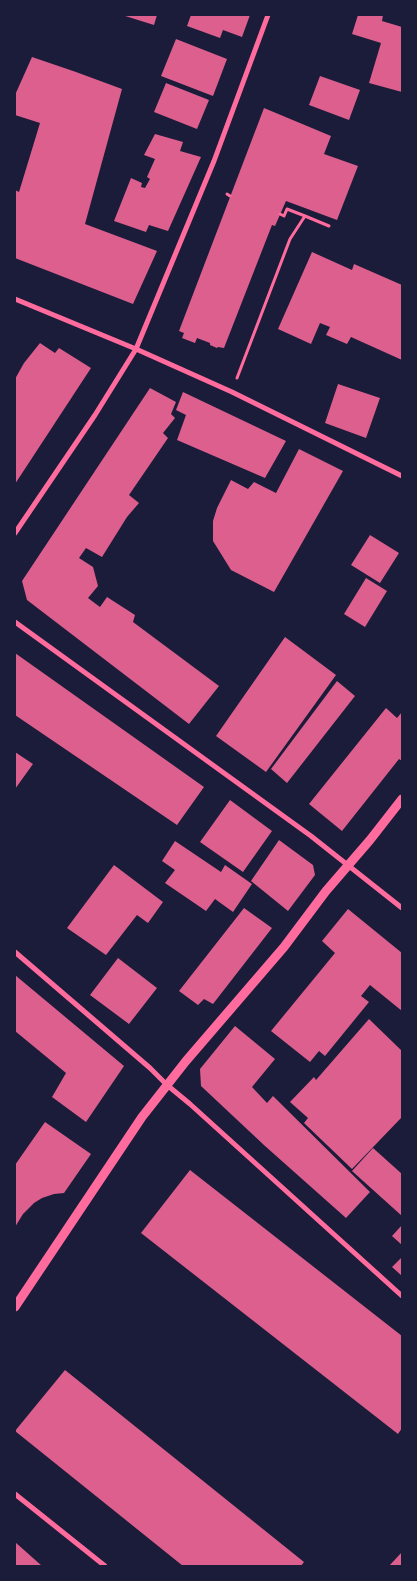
<!DOCTYPE html>
<html>
<head>
<meta charset="utf-8">
<style>
  body { margin:0 }
  #map { position:relative; width:417px; height:1581px; overflow:hidden; background:#1b1b3a; font-family:Helvetica,sans-serif }
  canvas { display:block }
  .frame { position:absolute; inset:0; border:16px solid #1b1b3a; pointer-events:none }
</style>
</head>
<body>
<div id="map">
<canvas width="417" height="1581"></canvas>
<div class="frame"></div>
</div>
<script>
const ctx = document.querySelector('canvas').getContext('2d');
ctx.lineJoin = 'round';
function paint(path, color) {
  ctx.fillStyle = color;
  ctx.fill(path, 'evenodd');
}
function toPath(rows) {
  const path = new Path2D();
  for (const r of rows) {
    path.moveTo(r[0], r[1]);
    for (let i = 2; i < r.length; i += 2) path.lineTo(r[i], r[i + 1]);
  }
  return path;
}
function stroke(path, color, width, dash) {
  ctx.strokeStyle = color;
  ctx.lineWidth = width;
  ctx.lineCap = dash ? 'butt' : 'round';
  ctx.setLineDash(dash || []);
  ctx.stroke(path);
}
const building = toPath([
  [122,15,157,15,154,25],
  [191,15,250,15,242,37,223,30,220,38,187,26],
  [358,15,383,15,382,21,402,27,402,92,369,83,381,43,352,34],
  [176,39,227,59,213,96,161,76],
  [32,57,76,72,122,89,85,224,157,251,133,304,15,258,15,190,19,192,40,123,15,115,15,95],
  [320,76,360,90,349,120,309,105],
  [166,83,209,100,197,129,154,112],
  [264,108,331,136,324,154,358,166,337,220,286,201,275,226,272,225,224,348,218,347,217,348,210,345,210,343,197,338,195,343,182,338,184,333,179,331],
  [155,134,183,142,180,151,201,157,168,231,149,225,146,232,114,221,131,178,142,183,141,187,145,188,150,179,147,177,155,159,144,155],
  [312,252,352,270,354,264,402,285,402,360,351,337,347,344,326,335,330,327,320,323,311,344,278,329],
  [40,343,55,353,59,348,91,368,15,484,15,379,24,363],
  [338,384,380,398,366,438,325,423],
  [150,388,176,402,171,414,175,418,163,433,168,438,129,495,139,503,127,517,102,557,86,548,79,558,93,567,98,586,88,598,100,607,107,597,135,615,133,622,219,686,189,724,27,600,22,581],
  [183,392,286,441,265,478,177,440,186,415,176,410],
  [299,449,343,471,274,592,231,570,213,541,213,521,217,508,231,480,248,489,254,482,276,493],
  [370,535,399,553,380,583,351,565],
  [366,578,387,591,365,627,344,614],
  [285,637,336,675,266,772,216,736],
  [15,653,204,787,177,825,15,715],
  [337,681,355,696,287,783,271,769],
  [386,708,397,718,402,712,402,761,399,759,342,831,309,804],
  [15,752,33,764,15,789],
  [230,800,272,831,243,872,200,842],
  [279,840,313,865,315,875,288,911,251,881],
  [175,841,221,872,225,865,252,884,233,912,215,899,206,911,165,883,175,870,162,861],
  [114,865,163,902,148,923,137,915,106,955,67,928],
  [244,908,272,928,213,1004,204,999,198,1005,179,991],
  [348,909,402,953,402,1011,370,985,361,996,369,1002,325,1056,319,1051,310,1062,271,1031,335,953,322,941],
  [118,958,157,988,129,1024,90,995],
  [15,975,124,1066,86,1122,52,1097,66,1073,15,1031],
  [369,1019,402,1051,402,1117,352,1169,304,1123,308,1118,290,1102,314,1077,316,1080],
  [235,1026,275,1059,252,1087,267,1103,273,1096,370,1192,346,1218,265,1146,201,1086,200,1069],
  [45,1122,91,1154,64,1193,54,1194,42,1198,34,1203,23,1214,15,1227,15,1165],
  [373,1148,402,1174,402,1216,352,1171],
  [190,1170,402,1336,402,1428,398,1434,141,1233],
  [402,1225,402,1245,392,1236],
  [402,1257,402,1276,392,1267],
  [65,1370,304,1562,301,1566,183,1566,15,1431],
  [15,1542,42,1566,15,1566],
  [402,1552,402,1566,389,1566]
]);
const path = toPath([
  [227,194,230,196],
  [280,214,284,216,287,209,305,216],
  [237,378,290,239,305,216,329,226]
]);
const minor = toPath([
  [15,299,136,349,232,392,402,476],
  [15,533,95,415,136,349,214,161,268,15],
  [15,622,311,836,402,908],
  [15,952,150,1068,167,1085,190,1104,402,1296],
  [15,1494,105,1566]
]);
const tertiary = toPath([
  [15,1307,142,1117,186,1061,284,947,326,891,370,840,402,799]
]);
paint(building, '#dd5f8e');
stroke(path, '#ff6b9d', 3);
stroke(minor, '#ff6b9d', 5);
stroke(tertiary, '#ff6b9d', 9);
</script>
</body>
</html>
